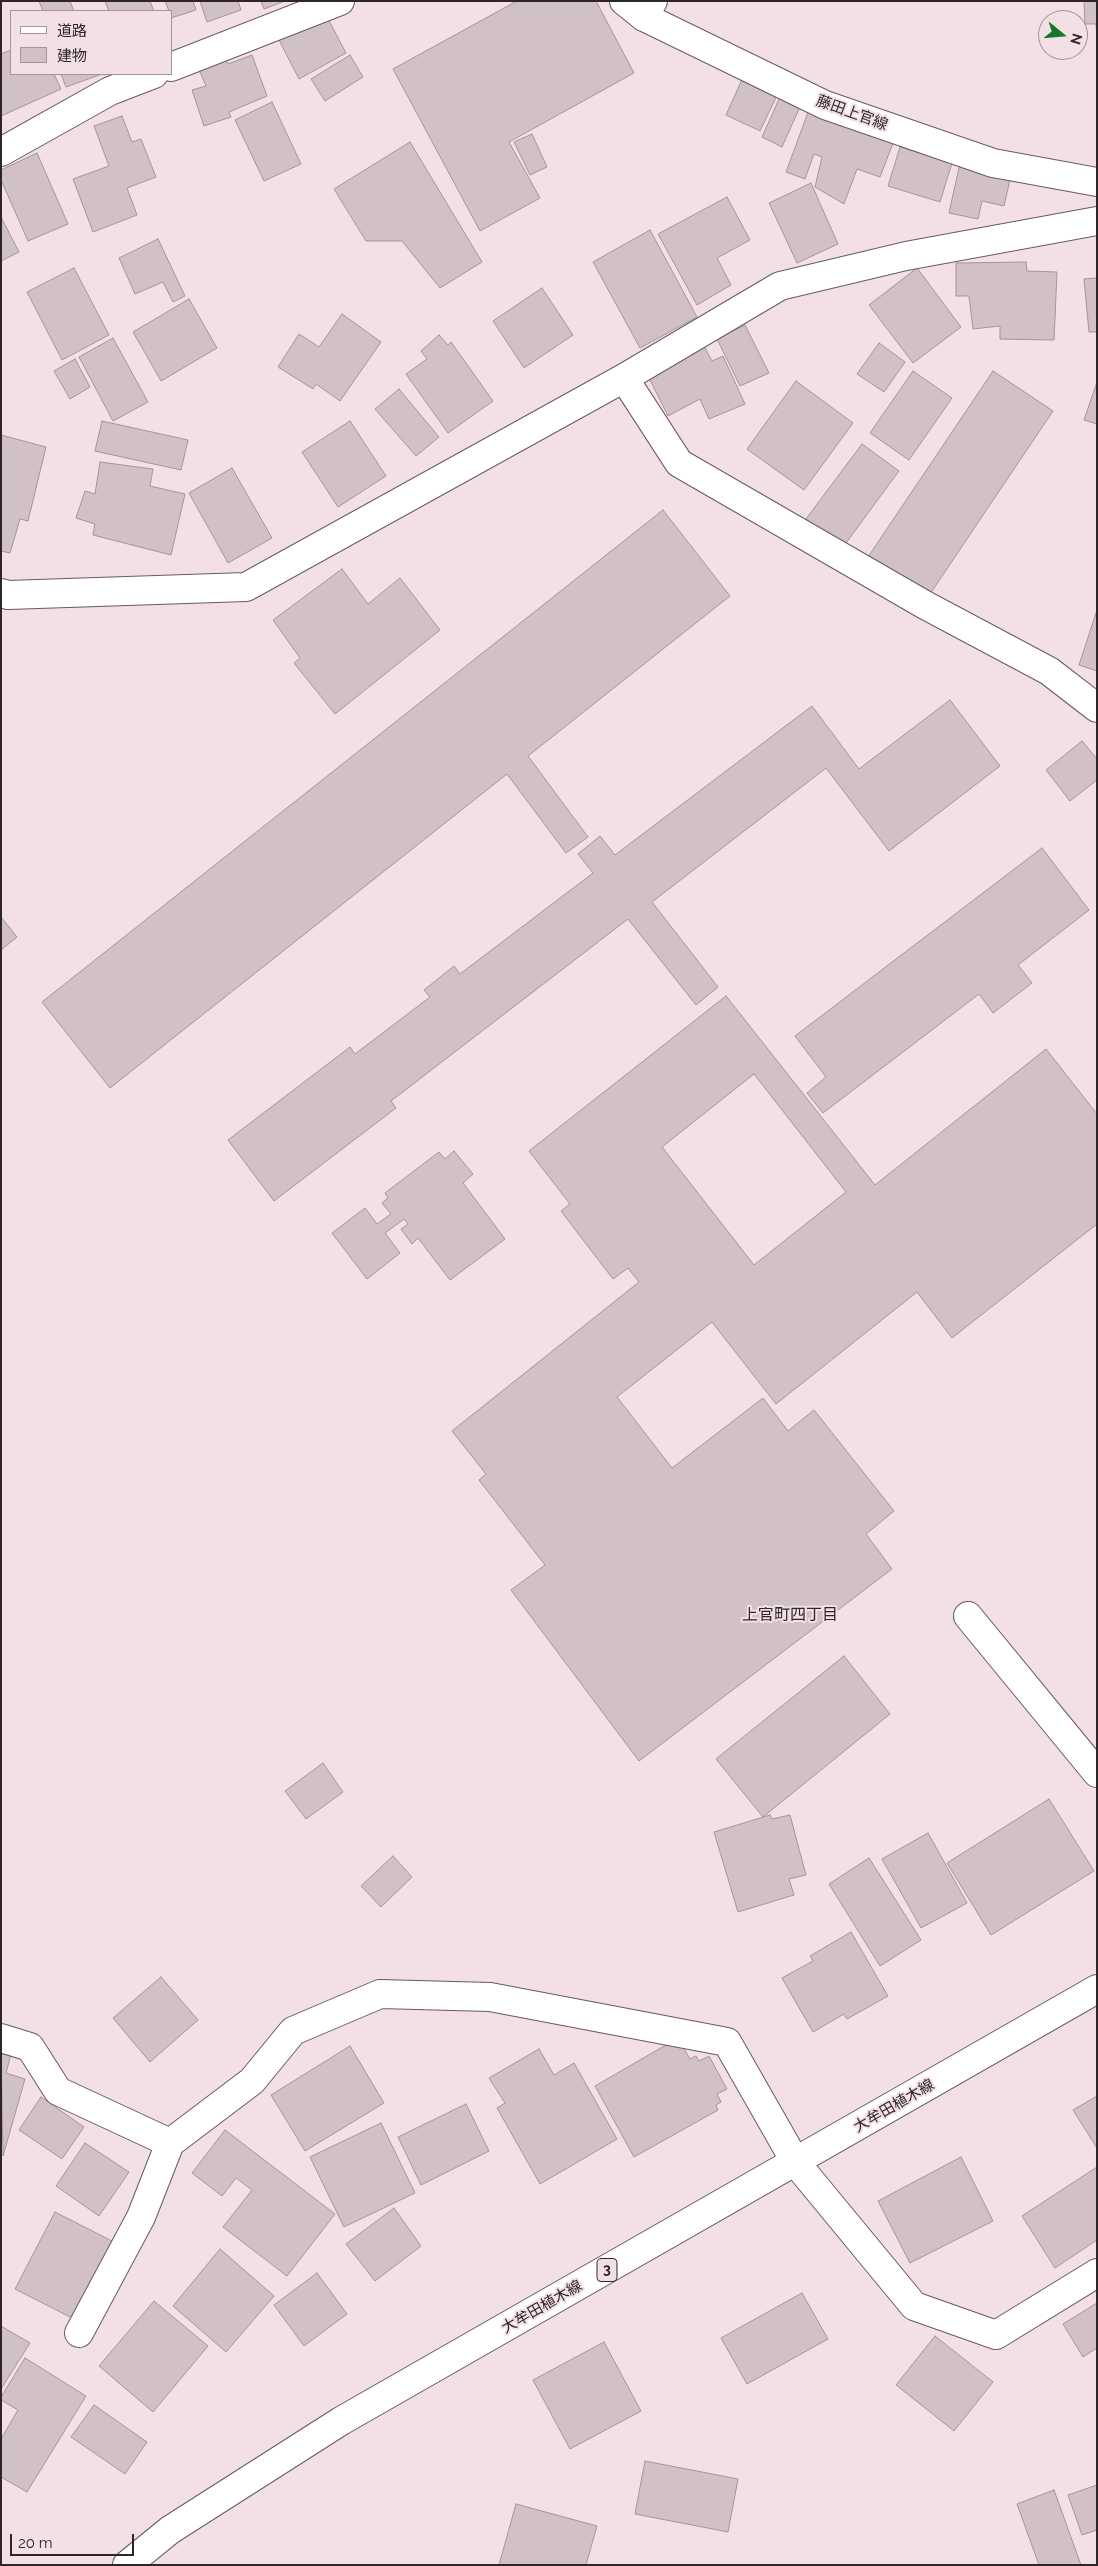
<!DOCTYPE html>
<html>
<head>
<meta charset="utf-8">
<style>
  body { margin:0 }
  #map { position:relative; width:1098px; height:2566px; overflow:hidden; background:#f2e0e6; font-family:Raleway,"Noto Sans JP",sans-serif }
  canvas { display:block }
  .frame { position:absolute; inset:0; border:2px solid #2c2628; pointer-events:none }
  .legend { position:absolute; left:10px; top:10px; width:162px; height:65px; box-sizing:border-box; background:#f2e0e6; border:1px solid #a3969a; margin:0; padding:6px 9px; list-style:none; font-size:15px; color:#2c2628 }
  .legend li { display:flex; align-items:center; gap:10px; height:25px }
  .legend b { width:25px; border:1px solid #a3969a }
  .north { position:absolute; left:1038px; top:10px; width:50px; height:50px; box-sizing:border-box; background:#f2e0e6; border:1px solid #a3969a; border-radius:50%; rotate:107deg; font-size:14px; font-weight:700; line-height:20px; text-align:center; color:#2c2628 }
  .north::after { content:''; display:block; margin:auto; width:18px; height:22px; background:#177728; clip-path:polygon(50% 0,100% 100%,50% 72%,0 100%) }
  .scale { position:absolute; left:10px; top:2534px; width:124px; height:22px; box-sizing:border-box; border:2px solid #2c2628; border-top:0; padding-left:6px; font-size:15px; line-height:18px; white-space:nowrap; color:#2c2628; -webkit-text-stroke:4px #f2e0e6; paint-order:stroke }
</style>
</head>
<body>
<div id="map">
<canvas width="1098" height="2566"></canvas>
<div class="frame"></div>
<ul class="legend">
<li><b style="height:6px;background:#fff"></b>道路</li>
<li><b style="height:14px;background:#d1c0c6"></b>建物</li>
</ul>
<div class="north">N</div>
<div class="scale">20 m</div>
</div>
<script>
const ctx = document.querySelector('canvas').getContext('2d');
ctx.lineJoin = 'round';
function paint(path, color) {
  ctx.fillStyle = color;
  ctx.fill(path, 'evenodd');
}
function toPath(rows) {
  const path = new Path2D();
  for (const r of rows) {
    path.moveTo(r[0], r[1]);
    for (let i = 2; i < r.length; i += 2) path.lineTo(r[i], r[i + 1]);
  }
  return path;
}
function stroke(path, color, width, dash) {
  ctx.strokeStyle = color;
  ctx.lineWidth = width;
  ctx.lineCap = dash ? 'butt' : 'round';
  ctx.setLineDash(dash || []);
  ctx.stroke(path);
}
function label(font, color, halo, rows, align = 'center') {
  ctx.font = font + ' Raleway,"Noto Sans JP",sans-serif';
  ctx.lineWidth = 4;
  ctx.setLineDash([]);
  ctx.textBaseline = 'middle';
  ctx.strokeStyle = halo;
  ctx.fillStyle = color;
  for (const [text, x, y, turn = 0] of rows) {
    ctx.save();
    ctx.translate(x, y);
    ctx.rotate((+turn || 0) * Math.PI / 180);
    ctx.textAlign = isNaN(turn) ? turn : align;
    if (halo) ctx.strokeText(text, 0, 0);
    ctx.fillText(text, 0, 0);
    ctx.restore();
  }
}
const building = toPath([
  [39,1,70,1,74,11,43,11,39,1],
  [105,1,150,1,154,11,109,11,105,1],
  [165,1,193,1,196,10,171,18,171,11,169,11,165,1],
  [200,1,238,1,241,10,207,22,200,1],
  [261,1,285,1,264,9,261,1],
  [517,1,596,1,634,73,509,142,540,198,480,231,393,69,517,1],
  [1084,1,1097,1,1097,37,1096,24,1085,24,1084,1],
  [326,15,346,53,299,79,279,40,326,15],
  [11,50,11,74,54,74,61,89,1,116,1,54,11,50],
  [224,53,228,64,252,55,267,96,229,112,231,117,204,126,192,90,206,86,197,65,224,53],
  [350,55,363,77,325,101,311,79,350,55],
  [61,74,102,74,66,87,61,74],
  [744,75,779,91,760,131,726,115,744,75],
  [783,90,803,100,782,147,762,137,783,90],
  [272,102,301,164,264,181,235,120,272,102],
  [810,107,895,138,880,177,857,169,844,204,815,187,822,157,814,154,805,179,786,172,810,107],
  [122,116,132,142,141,139,156,177,127,188,137,215,93,232,73,179,109,166,94,126,122,116],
  [532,134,547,167,530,175,514,142,532,134],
  [410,142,482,262,440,288,402,241,366,241,334,189,410,142],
  [900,147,952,163,940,202,888,186,900,147],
  [37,153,68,224,28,241,1,180,1,170,37,153],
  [961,159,1012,171,1004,206,982,201,978,219,949,213,961,159],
  [811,183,838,244,797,263,769,203,811,183],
  [727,197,750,240,717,258,731,285,697,305,658,234,727,197],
  [1,217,19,252,1,261,1,217],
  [650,230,697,317,640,348,593,262,650,230],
  [158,239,185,296,173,302,163,282,135,294,119,258,158,239],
  [1026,262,1027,271,1057,272,1054,340,1000,339,1000,326,973,329,969,296,956,296,956,263,1026,262],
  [74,268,109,335,62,360,27,292,74,268],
  [917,268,961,327,913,363,869,305,917,268],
  [1097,278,1097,332,1089,332,1084,279,1097,278],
  [542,288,573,335,524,368,493,321,542,288],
  [189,299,217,348,161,381,133,332,189,299],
  [342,314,381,342,340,401,316,384,313,389,278,367,299,334,319,347,342,314],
  [745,325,769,373,740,386,717,339,745,325],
  [439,335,448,345,451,342,493,401,448,433,406,374,427,359,421,351,439,335],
  [113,338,148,402,113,421,79,357,113,338],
  [879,343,905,362,884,392,857,374,879,343],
  [704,346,712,361,723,356,745,404,709,419,700,399,668,416,647,374,704,346],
  [75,359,90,387,70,399,54,371,75,359],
  [913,371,952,398,909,460,870,433,913,371],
  [993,371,1053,411,928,597,868,557,993,371],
  [796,381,853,423,804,490,747,449,796,381],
  [1097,382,1097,424,1084,420,1097,382],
  [399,389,439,437,416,456,375,409,399,389],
  [102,421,188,440,181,470,95,451,102,421],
  [350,421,386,476,338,507,302,452,350,421],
  [1,435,46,447,28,521,20,519,10,553,1,551,1,435],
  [862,444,899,471,843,547,806,519,862,444],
  [100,462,153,469,150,486,185,494,171,555,93,535,95,524,76,518,85,491,95,494,100,462],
  [232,468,272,538,228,563,189,493,232,468],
  [663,510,730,596,528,756,588,837,566,853,507,774,110,1088,42,1002,663,510],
  [342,569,368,604,400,578,440,630,335,714,294,663,300,658,273,620,342,569],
  [1097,610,1097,671,1079,665,1097,610],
  [950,700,1000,766,889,851,826,768,652,902,718,987,696,1005,628,919,391,1101,396,1108,274,1201,228,1140,350,1047,355,1054,430,997,424,990,454,966,460,974,593,873,578,854,600,836,615,855,812,706,859,769,950,700],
  [1082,741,1097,759,1097,780,1070,801,1046,770,1082,741],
  [1042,848,1089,910,1018,965,1032,983,993,1013,979,994,823,1113,807,1093,826,1077,795,1036,1042,848],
  [1,917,17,937,1,950,1,917],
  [726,996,875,1185,1046,1049,1097,1114,1097,1224,952,1338,917,1292,776,1404,712,1322,617,1397,672,1468,763,1398,788,1431,814,1410,894,1511,866,1534,892,1569,639,1761,511,1590,545,1565,479,1480,486,1474,452,1431,639,1282,628,1268,613,1279,561,1211,570,1204,529,1151,726,996],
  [754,1074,846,1192,754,1265,662,1147,754,1074],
  [454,1151,473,1174,463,1183,505,1239,450,1280,418,1238,412,1244,401,1229,408,1224,404,1219,385,1233,400,1253,367,1279,332,1233,365,1208,377,1224,391,1214,382,1203,388,1198,385,1193,439,1152,445,1159,454,1151],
  [844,1656,890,1714,763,1817,716,1759,844,1656],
  [323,1763,343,1792,306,1819,285,1791,323,1763],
  [1049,1799,1094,1871,991,1935,947,1863,1049,1799],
  [770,1815,772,1819,790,1815,806,1875,789,1879,794,1895,738,1912,714,1832,770,1815],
  [928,1833,967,1903,921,1928,882,1859,928,1833],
  [393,1856,412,1877,381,1907,361,1886,393,1856],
  [869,1858,921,1940,880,1966,829,1884,869,1858],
  [851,1932,888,1996,847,2019,844,2014,813,2032,782,1978,813,1961,810,1956,851,1932],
  [161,1977,198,2020,150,2062,113,2018,161,1977],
  [678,2038,690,2059,696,2056,699,2061,709,2056,727,2089,717,2094,721,2102,716,2105,718,2110,634,2157,595,2086,678,2038],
  [350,2046,384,2103,305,2151,271,2095,350,2046],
  [539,2049,554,2075,574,2063,617,2139,540,2184,497,2108,505,2103,489,2078,539,2049],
  [1,2051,11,2054,6,2073,25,2079,3,2156,1,2051],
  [1097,2096,1097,2148,1073,2110,1097,2096],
  [41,2097,84,2127,62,2159,19,2130,41,2097],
  [466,2104,489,2151,421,2185,398,2137,466,2104],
  [381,2123,415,2193,344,2227,310,2157,381,2123],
  [225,2130,335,2214,287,2276,223,2227,252,2190,236,2178,222,2196,192,2173,225,2130],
  [85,2143,129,2172,99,2216,56,2186,85,2143],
  [961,2157,993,2221,910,2263,878,2201,961,2157],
  [1097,2167,1097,2240,1055,2268,1022,2216,1097,2167],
  [394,2208,421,2246,375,2281,346,2244,394,2208],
  [55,2212,114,2242,74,2319,15,2289,55,2212],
  [220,2249,274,2296,226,2352,173,2306,220,2249],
  [317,2273,347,2314,304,2346,274,2305,317,2273],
  [802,2293,828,2339,747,2384,721,2338,802,2293],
  [154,2301,208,2346,153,2412,99,2366,154,2301],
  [1097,2303,1097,2348,1083,2357,1063,2324,1097,2303],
  [1,2326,30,2343,1,2389,1,2326],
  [935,2336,993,2382,954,2431,896,2385,935,2336],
  [604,2342,641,2411,570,2449,533,2380,604,2342],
  [25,2358,86,2396,27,2492,1,2477,1,2439,18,2410,1,2400,1,2397,25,2358],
  [94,2405,147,2442,125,2474,71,2437,94,2405],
  [645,2461,738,2479,728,2532,635,2514,645,2461],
  [1097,2485,1097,2530,1082,2535,1068,2495,1097,2485],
  [1054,2490,1081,2565,1039,2565,1017,2504,1054,2490],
  [516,2504,597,2526,586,2565,499,2565,516,2504]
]);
const minor = toPath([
  [644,17,653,1],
  [171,67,340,1],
  [1,152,110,91,154,74],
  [624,378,679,463,925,605,1049,671,1097,708],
  [1,593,8,595,246,587,624,378,780,286,906,256,1097,221],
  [968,1616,1097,1773],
  [1,2038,30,2047,58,2091,170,2143,252,2081,293,2031,380,1994,490,1997,727,2042,796,2163,914,2306,996,2335,1097,2273],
  [79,2333,141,2217,170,2143]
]);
const secondary = toPath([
  [624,1,644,17,825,105,993,163,1097,182]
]);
const primary = toPath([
  [127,2565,170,2530,341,2421,1097,1989]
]);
const shields = [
  [607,2270,20]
];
const shieldNames = [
  ["3",607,2270]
];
const streetNames = [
  ["藤田上官線",852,113,20],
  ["大牟田植木線",894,2106,-30],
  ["大牟田植木線",542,2307,-30]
];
const neighbourhoodNames = [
  ["上官町四丁目",790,1615]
];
paint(building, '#d1c0c6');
stroke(building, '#a49399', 1);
stroke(minor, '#695a5f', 30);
stroke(secondary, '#695a5f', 30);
stroke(primary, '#695a5f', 30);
stroke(minor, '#fff', 28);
stroke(secondary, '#fff', 28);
stroke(primary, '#fff', 28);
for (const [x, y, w] of shields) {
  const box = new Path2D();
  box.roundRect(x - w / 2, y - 11.5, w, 23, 4);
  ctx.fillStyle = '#f2e0e6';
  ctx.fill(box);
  stroke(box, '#2c2628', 1);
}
label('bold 14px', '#2c2628', null, shieldNames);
label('15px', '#2c2628', '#f2e0e6', streetNames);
label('16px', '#2c2628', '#f2e0e6', neighbourhoodNames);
</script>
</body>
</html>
